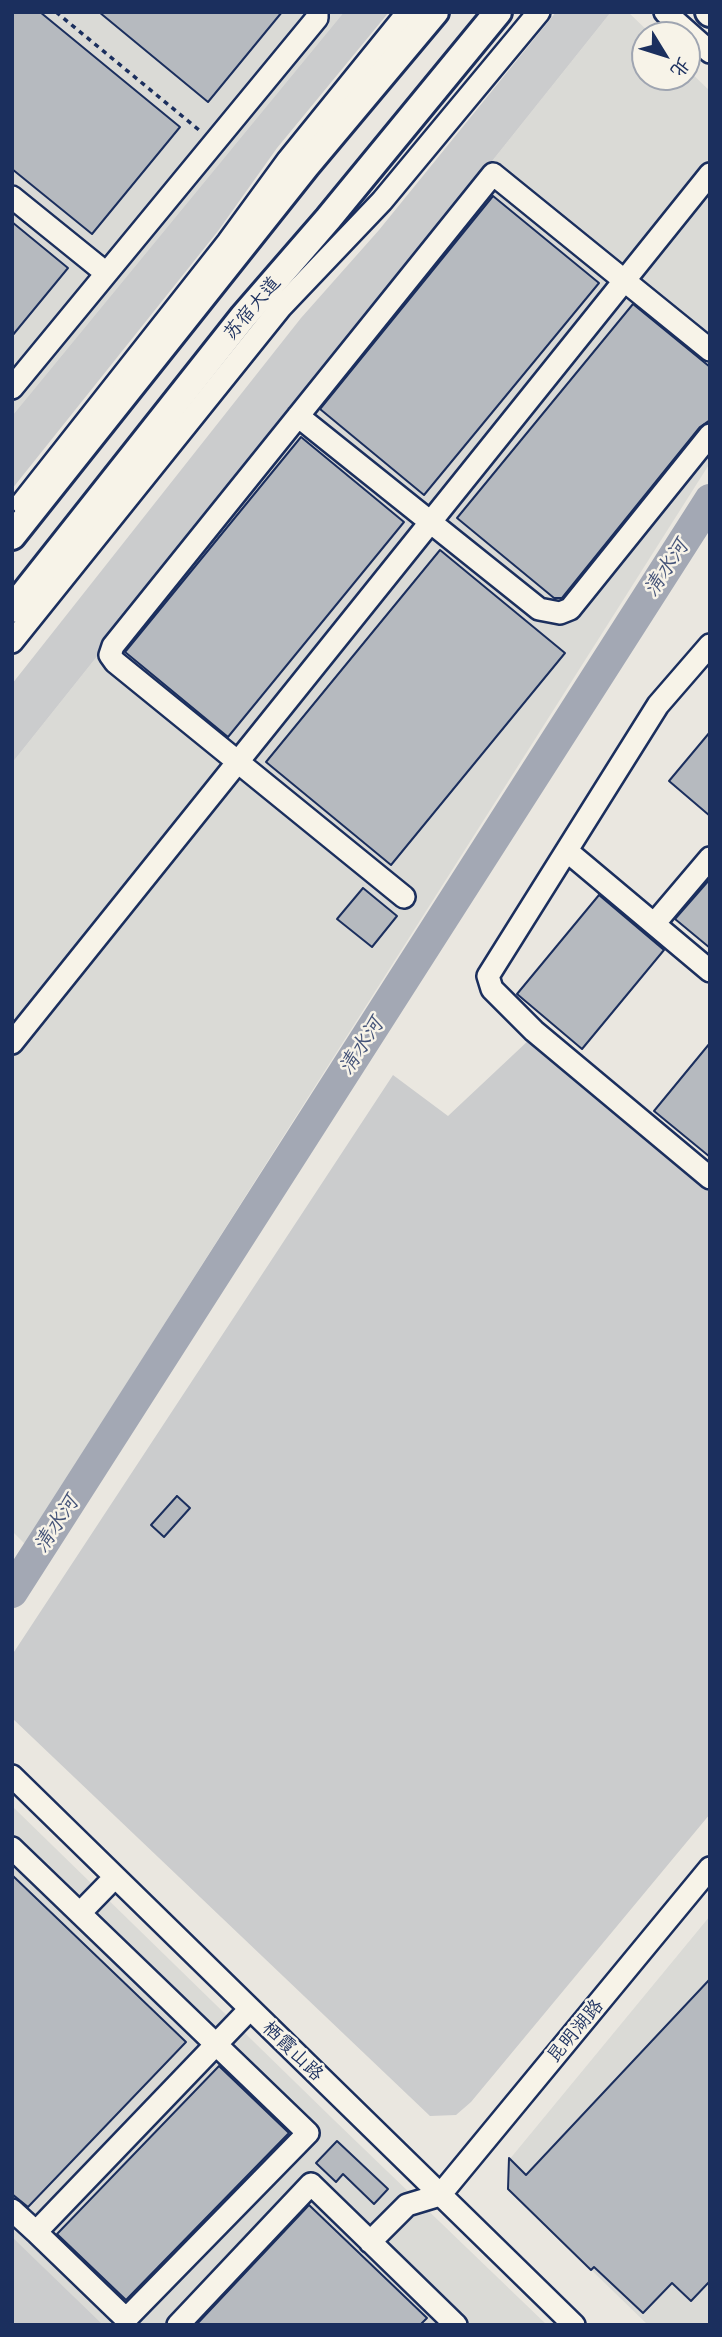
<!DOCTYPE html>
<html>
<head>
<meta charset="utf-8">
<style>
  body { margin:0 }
  #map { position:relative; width:722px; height:2337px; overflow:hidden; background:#eae7e0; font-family:Mali,"LXGW WenKai TC",sans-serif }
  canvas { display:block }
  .frame { position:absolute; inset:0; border:14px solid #1b2f5e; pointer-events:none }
  .north { position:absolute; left:631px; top:21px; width:70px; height:70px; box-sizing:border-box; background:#f7f3e8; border:2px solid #9fa5b1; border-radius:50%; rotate:128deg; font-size:19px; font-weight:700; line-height:28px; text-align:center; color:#1b2f5e }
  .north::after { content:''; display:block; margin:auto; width:24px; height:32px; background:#1b2f5e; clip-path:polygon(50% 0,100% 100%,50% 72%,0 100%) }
</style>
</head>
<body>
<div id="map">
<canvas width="722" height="2337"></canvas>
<div class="frame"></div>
<div class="north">北</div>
</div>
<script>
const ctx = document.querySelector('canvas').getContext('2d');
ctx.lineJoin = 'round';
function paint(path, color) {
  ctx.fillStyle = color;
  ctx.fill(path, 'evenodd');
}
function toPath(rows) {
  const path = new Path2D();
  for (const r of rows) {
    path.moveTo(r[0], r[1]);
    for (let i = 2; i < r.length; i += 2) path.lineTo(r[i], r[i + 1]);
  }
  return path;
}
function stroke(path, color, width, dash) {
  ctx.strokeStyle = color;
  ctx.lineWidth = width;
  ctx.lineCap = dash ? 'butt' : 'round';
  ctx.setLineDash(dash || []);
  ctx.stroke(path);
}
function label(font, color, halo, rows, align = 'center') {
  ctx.font = font + ' Mali,"LXGW WenKai TC",sans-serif';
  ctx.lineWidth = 5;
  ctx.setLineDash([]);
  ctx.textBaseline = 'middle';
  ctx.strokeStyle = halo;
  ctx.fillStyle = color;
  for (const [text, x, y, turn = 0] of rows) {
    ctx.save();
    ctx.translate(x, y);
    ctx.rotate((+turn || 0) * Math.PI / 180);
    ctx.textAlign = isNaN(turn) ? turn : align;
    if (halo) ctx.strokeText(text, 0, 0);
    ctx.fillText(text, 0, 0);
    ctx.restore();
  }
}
const built = toPath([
  [12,12,344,12,12,416],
  [611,12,628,12,652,35,645,35,645,77,687,77,687,69,710,91,710,463,25,1544,12,1531,12,763],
  [12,1806,334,2120,547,2325,12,2325],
  [710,1916,710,2325,648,2325,508,2189,509,2160]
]);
const green = toPath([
  [344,12,389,12,277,148,218,231,12,489,12,416],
  [556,12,611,12,12,763,12,684,301,318,379,230],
  [530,1039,710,1191,710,1814,471,2102,456,2115,430,2116,12,1718,12,1655,393,1075,448,1116],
  [12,2237,103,2325,12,2325]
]);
const river = toPath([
  [12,1592,710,500]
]);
const building = toPath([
  [12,12,40,12,180,127,92,234,12,169,12,12],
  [99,12,282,12,208,102,99,12],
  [493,196,599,283,424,495,320,409,493,196],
  [12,222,68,268,12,336,12,222],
  [633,304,710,367,710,420,700,427,562,598,554,598,457,518,633,304],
  [301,437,404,522,228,737,125,652,301,437],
  [440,550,565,653,391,865,266,762,440,550],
  [710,732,710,816,669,781,710,732],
  [710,879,710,948,675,919,710,879],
  [363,888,397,916,372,947,337,919,363,888],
  [599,895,664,950,582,1049,517,994,599,895],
  [710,1043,710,1157,654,1111,710,1043],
  [177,1496,190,1508,164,1537,151,1525,177,1496],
  [12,1875,186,2042,28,2207,12,2194,12,1875],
  [710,1979,710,2281,691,2301,672,2283,643,2313,594,2267,591,2270,508,2189,509,2158,526,2175,710,1979],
  [219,2066,289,2133,126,2300,57,2234,219,2066],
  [337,2141,388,2189,374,2204,343,2174,336,2182,316,2163,337,2141],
  [309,2205,427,2318,420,2325,196,2325,309,2205]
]);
const path = toPath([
  [56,12,199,130]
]);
const minor = toPath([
  [665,12,710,52],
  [12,197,106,273],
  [12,388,317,18,317,12],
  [298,416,539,609,560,613,570,609,710,435],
  [22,503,228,242,288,160,408,12],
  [12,642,281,307,382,201,539,12],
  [710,645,658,705,488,976,492,989,534,1031,710,1178],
  [567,851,710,971],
  [404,897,115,662,110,655,113,646,493,174,710,350],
  [654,924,710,858],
  [12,1043,710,174],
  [12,1776,574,2325],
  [12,1848,308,2133,129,2316,124,2317,36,2232],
  [80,1913,115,1877],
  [12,2210,36,2232,250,2009],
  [370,2242,407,2205,440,2195,710,1868],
  [178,2325,311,2184,456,2325]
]);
const major = toPath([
  [709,12,710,13],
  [12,536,306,166,435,12],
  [12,609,243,317,328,219,498,12]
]);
const streetNames = [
  ["苏宿大道",252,308,-50],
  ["昆明湖路",575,2031,-50],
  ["栖霞山路",293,2051,44]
];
const waterNames = [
  ["清水河",666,568,-57],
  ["清水河",361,1046,-57],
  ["清水河",56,1524,-57]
];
paint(built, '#dadad6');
paint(green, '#cbcccd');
stroke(river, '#a3a8b4', 32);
paint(building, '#b6babf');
stroke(building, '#1b2f5e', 2);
stroke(minor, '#1b2f5e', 26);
stroke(major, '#1b2f5e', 32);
stroke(path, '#1b2f5e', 3.5, [5, 5]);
stroke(minor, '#f7f3e8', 21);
stroke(major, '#f7f3e8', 26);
label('19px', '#1b2f5e', '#f7f3e8', streetNames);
label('italic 21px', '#445378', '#f7f3e8', waterNames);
</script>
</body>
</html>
